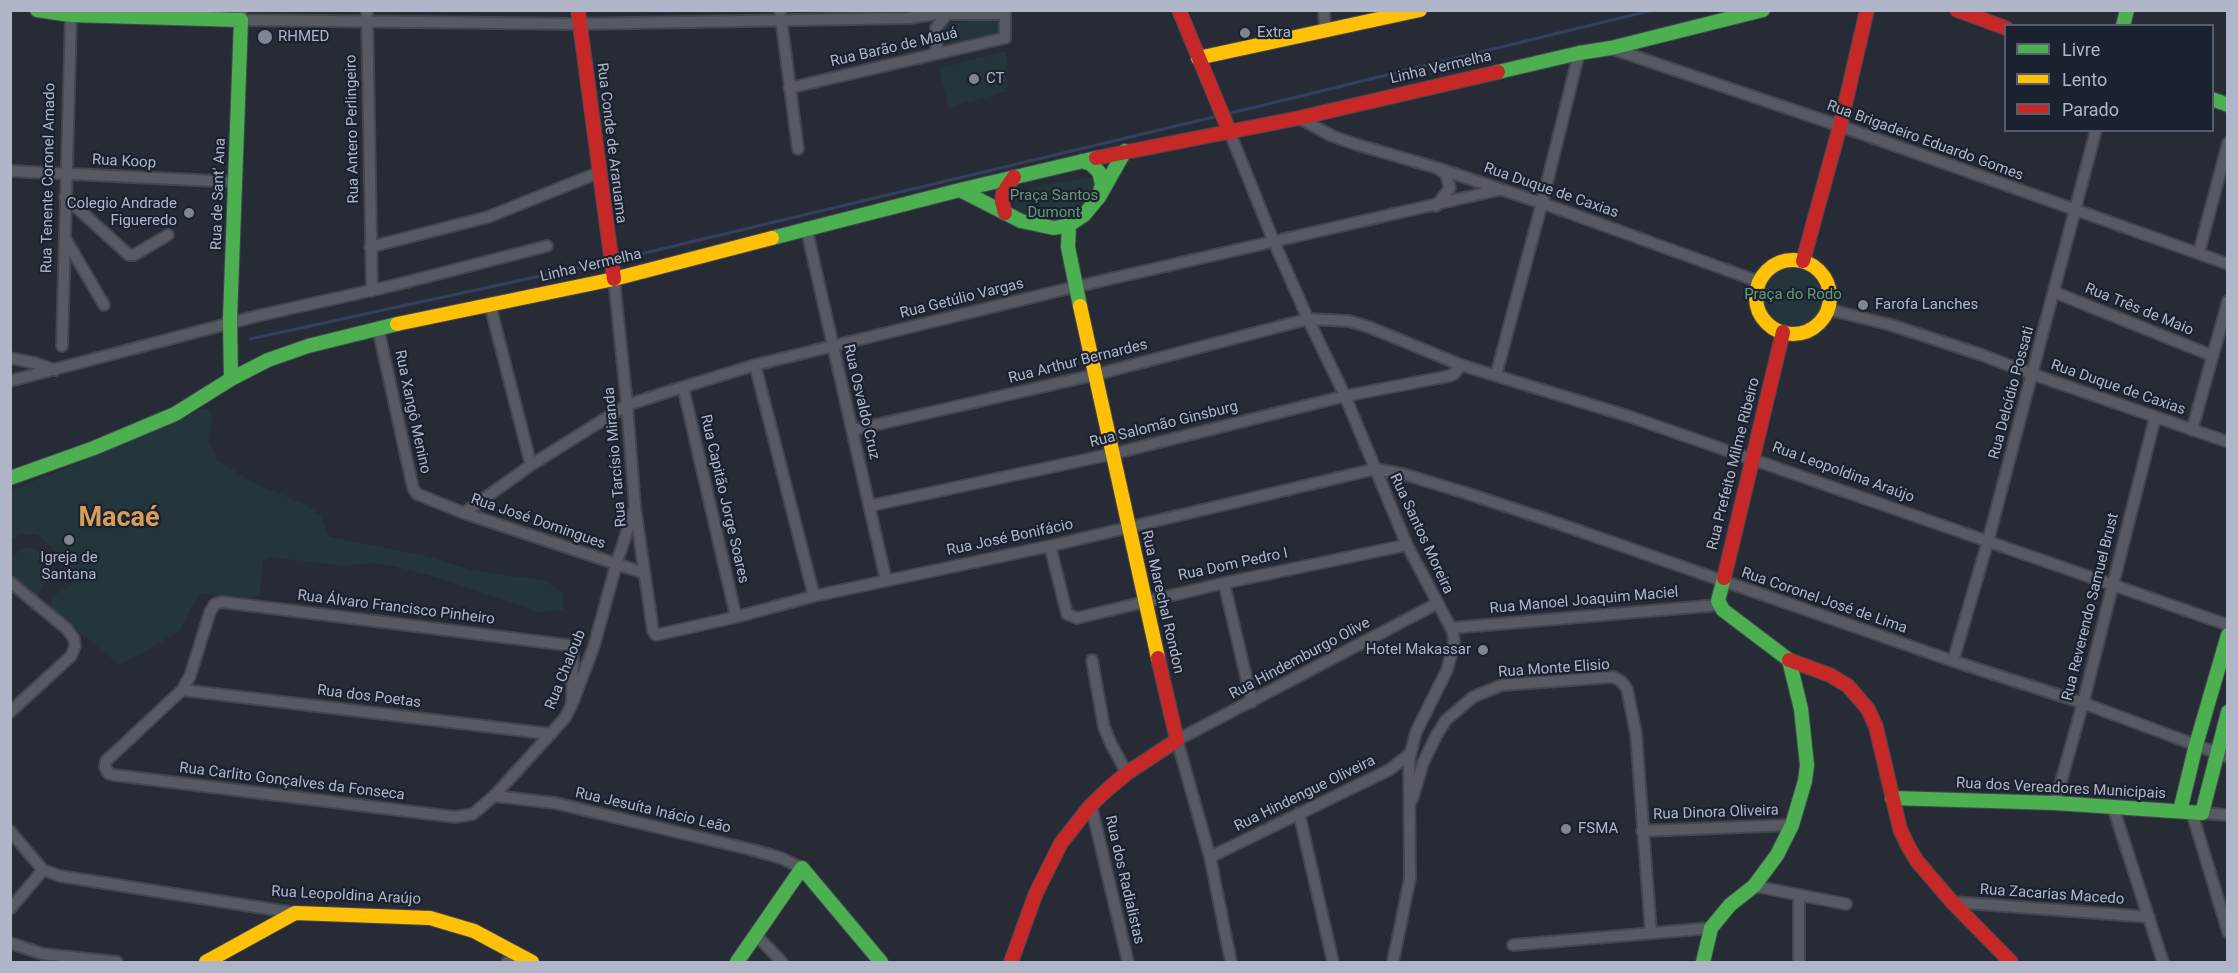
<!DOCTYPE html>
<html>
<head>
<meta charset="utf-8">
<style>
  body { margin:0 }
  #map { position:relative; width:2238px; height:973px; overflow:hidden; background:#272b35; font-family:Roboto,sans-serif }
  canvas { display:block }
  .frame { position:absolute; inset:0; border:12px solid #b0b6c7; pointer-events:none }
  .legend { position:absolute; left:2004px; top:24px; width:210px; height:108px; box-sizing:border-box; background:#1a212f; border:2px solid #565d6c; margin:0; padding:8px 10px; list-style:none; font-size:18px; color:#b0b6c7 }
  .legend li { display:flex; align-items:center; gap:12px; height:30px }
  .legend b { width:30px; border:2px solid #565d6c }
</style>
</head>
<body>
<div id="map">
<canvas width="2238" height="973"></canvas>
<div class="frame"></div>
<ul class="legend">
<li><b style="height:8px;background:#4caf50"></b>Livre</li>
<li><b style="height:8px;background:#ffc107"></b>Lento</li>
<li><b style="height:8px;background:#c62828"></b>Parado</li>
</ul>
</div>
<script>
const ctx = document.querySelector('canvas').getContext('2d');
ctx.lineJoin = 'round';
function paint(path, color) {
  ctx.fillStyle = color;
  ctx.fill(path, 'evenodd');
}
function toPath(rows) {
  const path = new Path2D();
  for (const r of rows) {
    if (r.length === 3) {
      path.moveTo(r[0] + r[2], r[1]);
      path.arc(r[0], r[1], r[2], 0, 2 * Math.PI);
      continue;
    }
    path.moveTo(r[0], r[1]);
    for (let i = 2; i < r.length; i += 2) path.lineTo(r[i], r[i + 1]);
  }
  return path;
}
function stroke(path, color, width, dash) {
  ctx.strokeStyle = color;
  ctx.lineWidth = width;
  ctx.lineCap = dash ? 'butt' : 'round';
  ctx.setLineDash(dash || []);
  ctx.stroke(path);
}
function label(font, color, halo, rows, align = 'center') {
  ctx.font = font + ' Roboto,sans-serif';
  ctx.lineWidth = 4.5;
  ctx.setLineDash([]);
  ctx.textBaseline = 'middle';
  ctx.strokeStyle = halo;
  ctx.fillStyle = color;
  for (const [text, x, y, turn = 0] of rows) {
    ctx.save();
    ctx.translate(x, y);
    ctx.rotate((+turn || 0) * Math.PI / 180);
    ctx.textAlign = isNaN(turn) ? turn : align;
    if (halo) ctx.strokeText(text, 0, 0);
    ctx.fillText(text, 0, 0);
    ctx.restore();
  }
}
const green = toPath([
  [993,18,1001,27,1000,31,993,36,955,44,943,43,940,34,945,24],
  [1006,51,1007,91,949,108,939,68],
  [1088,177,1100,182,1101,190,1065,223,1015,215,1014,199,1020,191],
  [1793,295,32],
  [202,409,210,410,213,416,208,438,217,460,252,482,306,505,320,515,330,537,422,555,472,570,546,581,563,593,563,610,540,612,435,577,390,565,369,563,345,566,268,557,263,561,260,595,253,598,199,593,179,632,120,665,50,609,52,596,72,585,74,573,70,566,37,534,20,535,11,540,11,490,125,444],
  [28,547,42,552,50,564,49,578,36,598,11,575,11,558,21,549]
]);
const stream = toPath([
  [1227,114,1653,10],
  [624,258,1218,116],
  [250,339,605,262]
]);
const street = toPath([
  [241,10,241,20,579,24,909,18,935,14,947,14],
  [367,10,372,291],
  [780,10,798,149],
  [1324,10,1325,32],
  [936,28,947,14,1005,14],
  [936,28,937,53],
  [1613,49,1840,126,2228,264],
  [789,88,1005,38,1005,10],
  [1299,118,1332,136,1355,144,1437,168,1542,203,1760,282],
  [1230,133,1274,242,1308,319,1345,396,1407,545,1453,632,1454,644,1447,670,1416,732,1409,760,1410,878,1393,962],
  [10,171,236,182],
  [65,197,129,255,134,255,168,235],
  [1436,206,1450,188,1446,174,1440,170],
  [807,231,886,580],
  [65,238,104,305],
  [370,247,488,217,600,172],
  [2199,252,2228,143],
  [614,279,627,405,635,507,653,631,656,635,736,617,814,596,1050,546,1375,469,1403,474,1466,493,1548,520,1953,661,2083,703,2228,757],
  [2054,292,2213,356],
  [490,305,531,465],
  [1827,309,1891,325,1982,355,2032,374,2228,442],
  [378,328,413,488,417,494,464,513,644,573],
  [62,346,71,15],
  [10,358,35,363,55,370],
  [755,365,814,596],
  [1496,375,1542,203,1579,53],
  [10,381,261,315,391,286,547,246],
  [683,387,736,617],
  [853,430,1094,375,1308,319,1349,321,1369,327,1461,365,1628,416,2228,625],
  [2192,430,2228,301],
  [869,506,1112,454,1345,396,1449,376,1454,374,1461,365],
  [464,513,531,465,627,405,683,387,755,365,1066,289,1498,190],
  [1050,546,1067,614,1077,618,1224,583,1407,545],
  [10,582,67,629,74,639,75,646,71,656,10,712],
  [1224,583,1252,702],
  [1451,628,1719,605],
  [1092,660,1104,727,1111,744,1127,773],
  [1953,661,1988,541,2096,130],
  [182,690,551,734],
  [572,704,573,655,572,648,567,645,222,602,215,604,210,612,190,676,182,690,106,761,105,767,108,773,114,775,455,817,473,814,494,796,565,718,572,704,594,646,616,565,634,510],
  [494,796,555,803,757,851,781,858,802,868],
  [1412,800,1423,763,1436,736,1446,720,1473,697,1502,685,1613,677,1621,681,1627,689,1636,733,1651,933],
  [2055,803,2083,703,2155,418],
  [1091,805,1128,962],
  [2113,807,2163,962],
  [1299,813,1333,962],
  [2192,813,2228,932],
  [2202,813,2228,815],
  [10,831,43,870,10,909],
  [1642,831,1792,825],
  [1210,857,1389,770,1411,753],
  [43,870,60,876,295,913],
  [1754,886,1846,904],
  [1799,895,1799,962],
  [1952,902,2149,917],
  [756,935,782,962],
  [10,943,43,954,117,962],
  [1513,945,1711,928],
  [507,962,522,958],
  [1231,962,1210,857,1177,740,1436,604]
]);
const fast = toPath([
  [37,10,71,15,241,20,230,319,231,379],
  [2123,26,2127,10],
  [1498,72,1579,53,1611,48,1763,10],
  [2212,99,2228,105],
  [1082,161,1091,164,1099,172,1102,184,1099,196],
  [960,190,1021,221,1054,228,1069,225,1084,215,1099,197,1125,151],
  [1069,225,1068,247,1080,306],
  [772,238,960,190,1096,158],
  [10,478,94,448,175,414,231,379,268,360,308,346,397,324],
  [1892,798,2055,803,2202,813,2228,712],
  [2180,811,2196,745,2228,635],
  [737,962,802,868,881,962],
  [1703,962,1711,928,1730,905,1754,886,1777,855,1792,825,1805,781,1807,765,1801,709,1789,660,1723,610,1718,601,1724,578]
]);
const slow = toPath([
  [1198,58,1420,10],
  [1793,297,37],
  [1080,306,1158,658],
  [397,324,614,279,772,238],
  [206,962,295,913,430,918,474,931,532,962]
]);
const jam = toPath([
  [578,10,614,279],
  [1179,10,1230,133],
  [1957,10,2006,28],
  [1096,158,1299,118,1498,72],
  [1005,213,1002,202,1003,193,1014,177],
  [1803,261,1840,126,1867,10],
  [1724,578,1783,332],
  [1789,660,1830,675,1848,686,1868,709,1876,727,1900,829,1908,846,1917,861,1952,902,2011,962],
  [1011,962,1036,893,1061,843,1091,805,1109,788,1127,773,1177,740,1158,658]
]);
const markers = [
  [1245,33,6,"#808594"],
  [265,37,8,"#808594"],
  [974,79,6,"#808594"],
  [189,213,6,"#808594"],
  [1863,305,6,"#808594"],
  [69,540,6,"#808594"],
  [1483,650,6,"#808594"],
  [1566,829,6,"#808594"]
];
const poiNames = [
  ["Extra",1257,33],
  ["RHMED",278,37],
  ["CT",986,79],
  ["Colegio Andrade",177,204,"right"],
  ["Figueredo",177,221,"right"],
  ["Farofa Lanches",1875,305],
  ["Igreja de",69,558,"center"],
  ["Santana",69,575,"center"],
  ["Hotel Makassar",1471,650,"right"],
  ["FSMA",1578,829]
];
const streetNames = [
  ["Rua Barão de Mauá",894,48,-13],
  ["Linha Vermelha",1441,68,-13],
  ["Rua Antero Perlingeiro",353,129,-91],
  ["Rua Brigadeiro Eduardo Gomes",1925,141,20],
  ["Rua Conde de Araruama",611,143,83],
  ["Rua Koop",124,162,3],
  ["Rua Tenente Coronel Amado",49,178,-89],
  ["Rua Duque de Caxias",1551,191,19],
  ["Rua de Sant' Ana",219,194,-88],
  ["Linha Vermelha",591,266,-13],
  ["Rua Getúlio Vargas",962,299,-14],
  ["Rua Três de Maio",2139,310,22],
  ["Rua Arthur Bernardes",1078,362,-14],
  ["Rua Duque de Caxias",2118,388,19],
  ["Rua Delcídio Possati",2012,393,-75],
  ["Rua Osvaldo Cruz",861,402,77],
  ["Rua Xangô Menino",412,412,78],
  ["Rua Salomão Ginsburg",1164,425,-14],
  ["Rua Tarcísio Miranda",616,457,-95],
  ["Rua Prefeito Milme Ribeiro",1734,464,-76],
  ["Rua Leopoldina Araújo",1843,473,20],
  ["Rua Capitão Jorge Soares",724,499,77],
  ["Rua José Domingues",538,522,19],
  ["Rua Santos Moreira",1421,534,65],
  ["Rua José Bonifácio",1010,538,-12],
  ["Rua Dom Pedro I",1233,565,-12],
  ["Rua Manoel Joaquim Maciel",1584,601,-5],
  ["Rua Coronel José de Lima",1824,601,19],
  ["Rua Marechal Rondon",1162,602,77],
  ["Rua Reverendo Samuel Brust",2091,607,-76],
  ["Rua Álvaro Francisco Pinheiro",396,608,7],
  ["Rua Hindemburgo Olive",1300,659,-28],
  ["Rua Monte Elisio",1554,669,-4],
  ["Rua Chaloub",566,670,-68],
  ["Rua dos Poetas",369,697,7],
  ["Rua Carlito Gonçalves da Fonseca",292,782,7],
  ["Rua dos Vereadores Municipais",2061,789,3],
  ["Rua Hindengue Oliveira",1305,794,-26],
  ["Rua Jesuíta Inácio Leão",653,811,13],
  ["Rua Dinora Oliveira",1716,813,-2],
  ["Rua dos Radialistas",1124,880,77],
  ["Rua Zacarias Macedo",2052,895,4],
  ["Rua Leopoldina Araújo",346,896,3]
];
const parkNames = [
  ["Praça Santos",1054,196],
  ["Dumont",1054,213],
  ["Praça do Rodo",1793,295]
];
const townNames = [
  ["Macaé",119,519]
];
paint(green, '#24353b');
stroke(stream, '#33415e', 3);
stroke(street, '#43464e', 14);
stroke(fast, '#444852', 16);
stroke(slow, '#444852', 16);
stroke(jam, '#444852', 16);
stroke(street, '#575a63', 10);
stroke(fast, '#4caf50', 14);
stroke(slow, '#ffc107', 14);
stroke(jam, '#c62828', 14);
for (const [x, y, r, color] of markers) {
  const dot = new Path2D();
  dot.arc(x, y, r, 0, 2 * Math.PI);
  ctx.fillStyle = color;
  ctx.fill(dot);
  stroke(dot, '#1a212f', 2);
}
label('15px', '#b0b6c7', '#1a212f', poiNames, 'left');
label('15px', '#b0b6c7', '#1a212f', streetNames);
label('15px', '#697', '#1a212f', parkNames);
label('bold 27px', '#d79d5b', '#1a212f', townNames);
</script>
</body>
</html>
